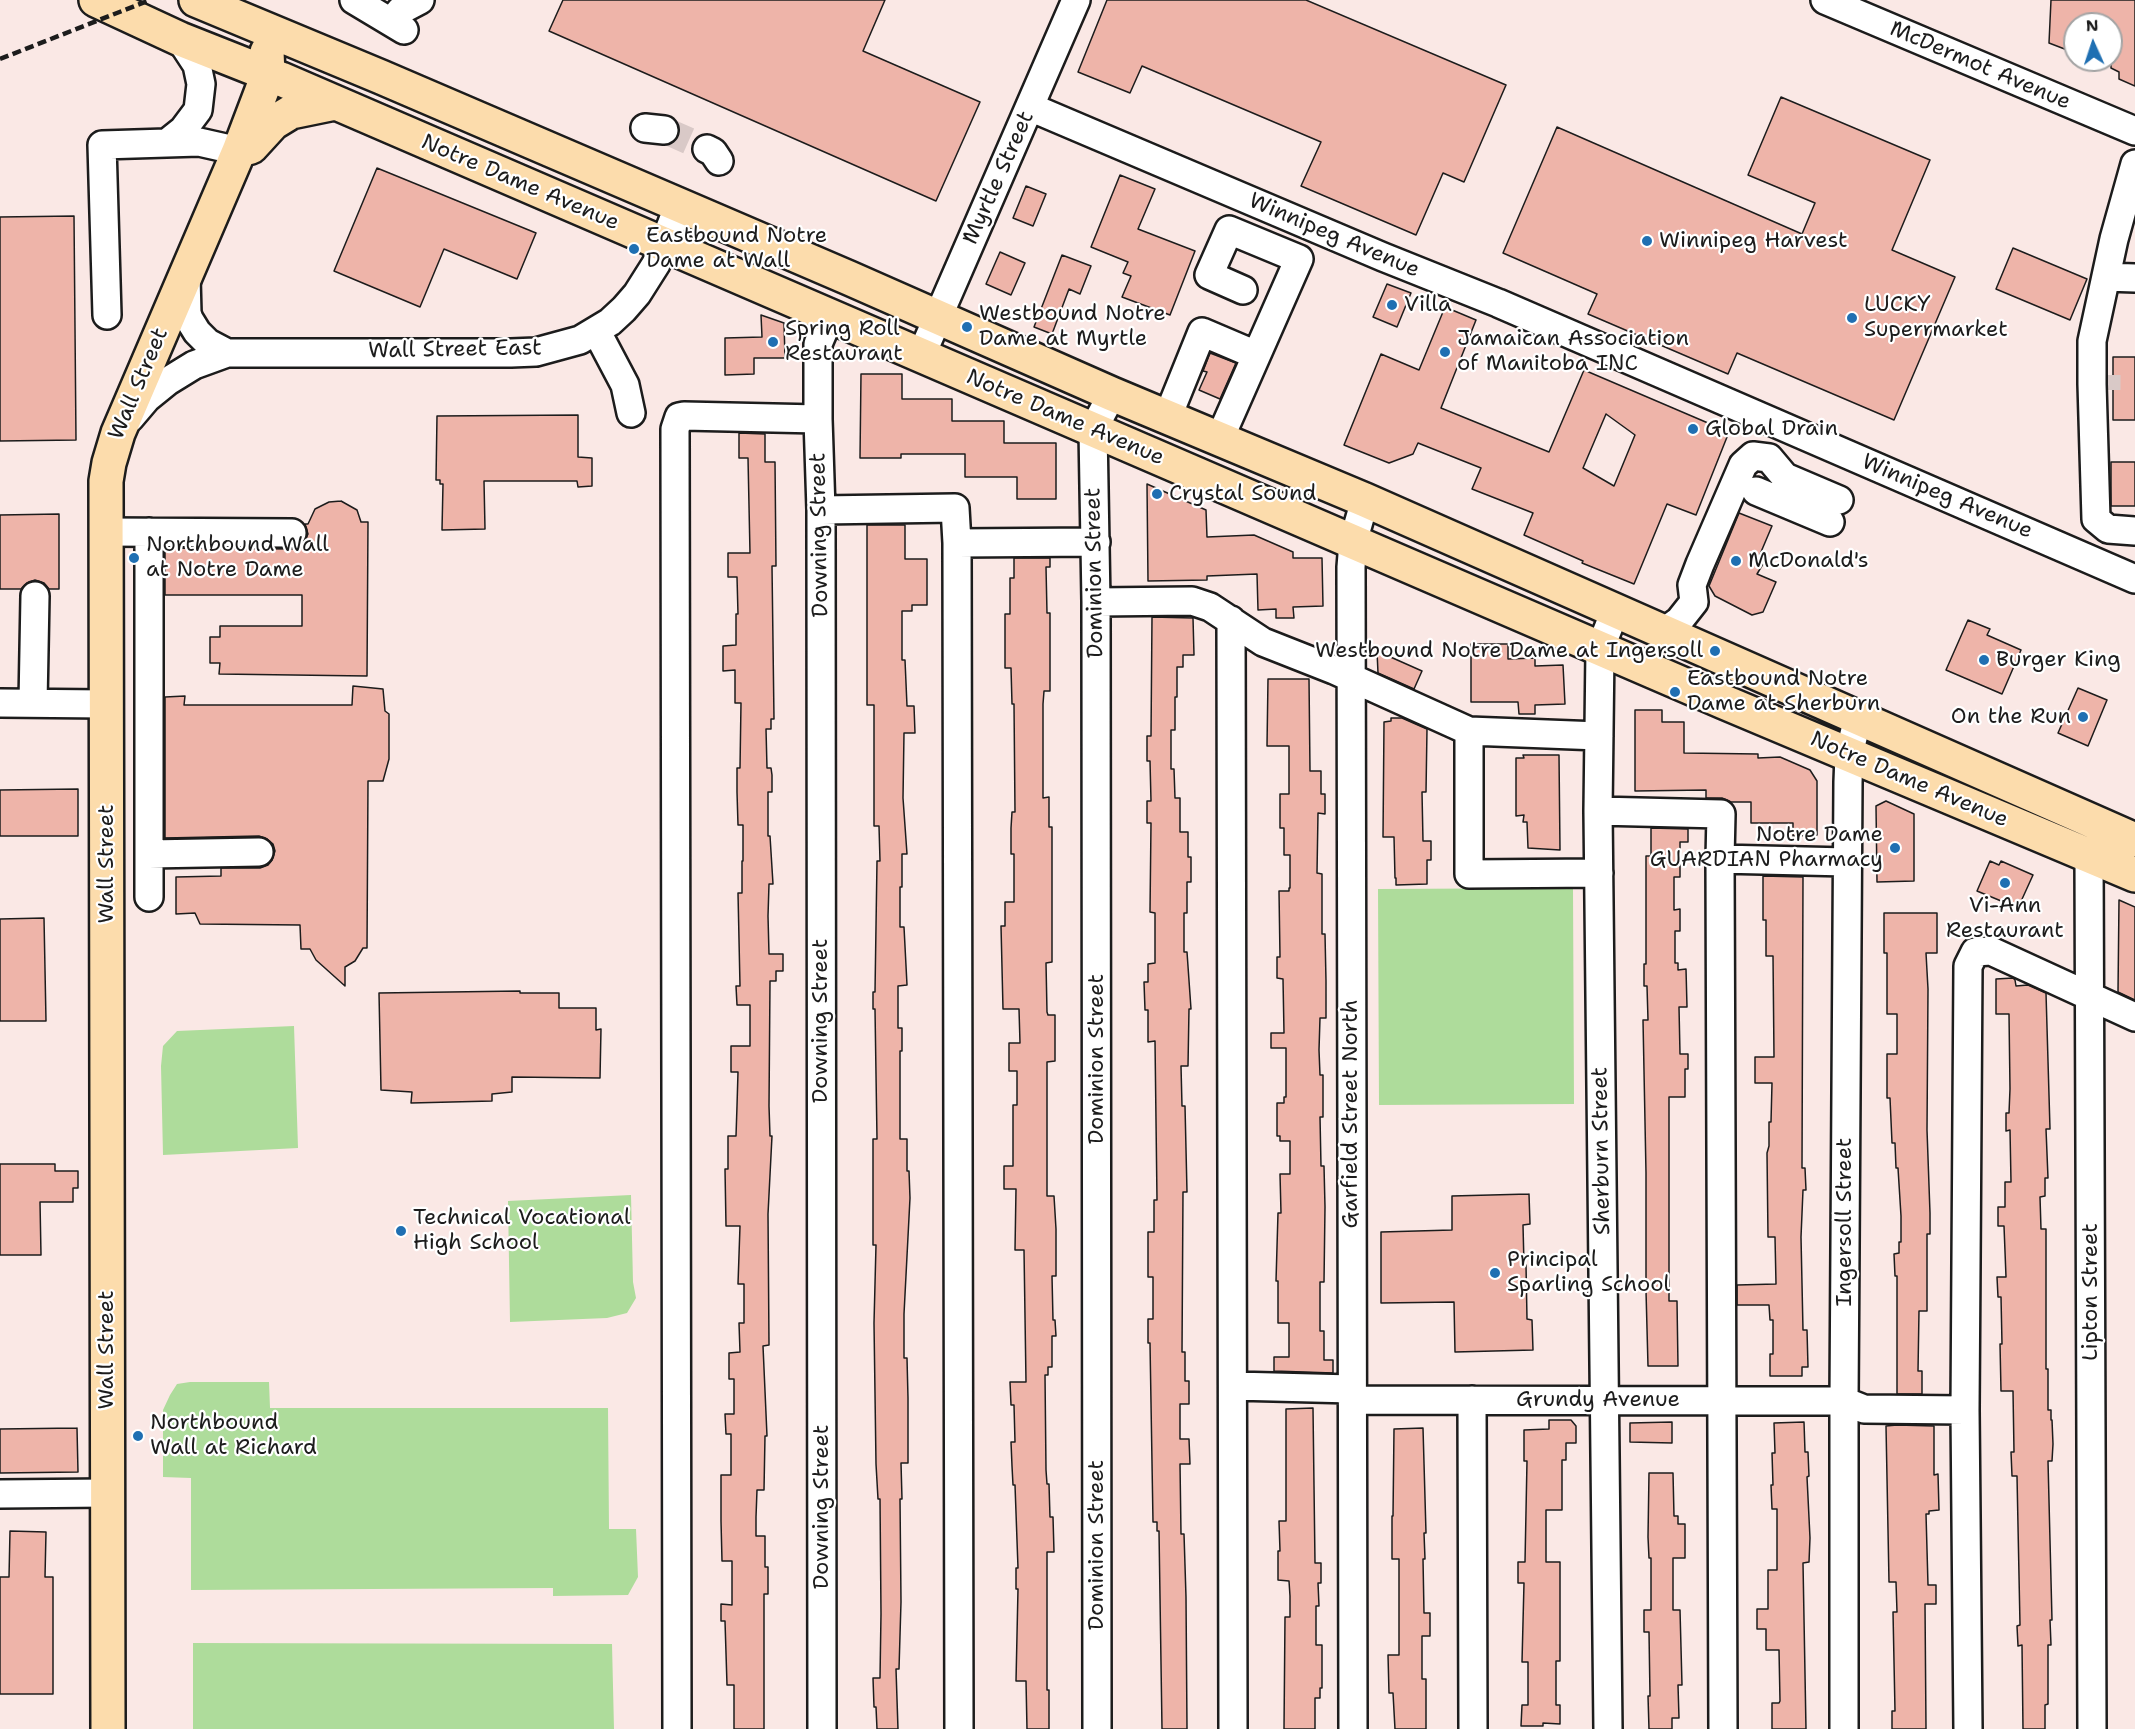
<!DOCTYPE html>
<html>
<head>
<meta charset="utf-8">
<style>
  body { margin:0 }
  #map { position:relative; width:2135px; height:1729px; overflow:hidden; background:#fae8e5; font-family:"Shantell Sans",sans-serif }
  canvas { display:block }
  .north { position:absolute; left:2063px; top:12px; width:60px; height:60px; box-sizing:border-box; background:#fff; border:2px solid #a4a4a4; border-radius:50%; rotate:357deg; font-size:16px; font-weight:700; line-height:24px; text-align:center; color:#1c1c1c }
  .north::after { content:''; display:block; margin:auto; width:21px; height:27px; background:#1f6fb2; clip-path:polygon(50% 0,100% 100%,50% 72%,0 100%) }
</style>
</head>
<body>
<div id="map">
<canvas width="2135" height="1729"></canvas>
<div class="north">N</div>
</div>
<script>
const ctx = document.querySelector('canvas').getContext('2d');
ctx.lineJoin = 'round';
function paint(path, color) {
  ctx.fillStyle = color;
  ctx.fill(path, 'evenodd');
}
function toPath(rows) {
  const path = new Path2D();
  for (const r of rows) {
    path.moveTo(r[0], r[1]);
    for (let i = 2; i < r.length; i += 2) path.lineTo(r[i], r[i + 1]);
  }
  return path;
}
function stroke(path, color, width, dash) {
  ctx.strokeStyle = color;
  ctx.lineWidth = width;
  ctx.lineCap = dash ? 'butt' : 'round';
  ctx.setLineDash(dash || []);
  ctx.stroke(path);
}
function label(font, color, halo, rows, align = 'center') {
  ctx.font = font + ' "Shantell Sans",sans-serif';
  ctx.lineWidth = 4.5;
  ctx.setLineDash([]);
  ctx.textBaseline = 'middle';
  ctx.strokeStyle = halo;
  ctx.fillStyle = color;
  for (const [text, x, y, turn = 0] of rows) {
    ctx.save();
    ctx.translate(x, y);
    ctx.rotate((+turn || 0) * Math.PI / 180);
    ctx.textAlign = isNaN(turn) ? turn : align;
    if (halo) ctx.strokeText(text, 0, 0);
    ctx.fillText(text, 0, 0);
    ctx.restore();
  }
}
const green = toPath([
  [1573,888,1574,1104,1379,1105,1378,889],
  [294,1026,298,1148,163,1155,161,1066,163,1046,177,1031],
  [631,1195,633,1282,636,1298,627,1313,607,1318,510,1322,508,1201],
  [190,1382,269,1382,270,1408,608,1408,609,1529,636,1529,638,1577,628,1595,553,1596,553,1588,191,1590,191,1478,163,1477,163,1410,170,1395,177,1384],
  [193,1643,612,1644,614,1729,193,1729]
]);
const building = toPath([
  [563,0,885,0,863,51,980,102,936,201,549,31,563,0],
  [1107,0,1306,0,1506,85,1464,182,1443,173,1416,235,1301,186,1321,142,1142,66,1130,93,1078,72,1107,0],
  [2051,0,2135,0,2135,86,2119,79,2119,72,2111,68,2111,24,2075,24,2075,53,2049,43,2051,0],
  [1781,97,1930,160,1892,250,1955,277,1894,420,1737,353,1728,374,1588,314,1597,294,1503,253,1557,127,1802,234,1815,203,1748,175,1781,97],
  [377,168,536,233,517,279,444,249,420,307,334,271,377,168],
  [1120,175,1155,189,1138,229,1195,251,1170,315,1122,297,1131,276,1123,273,1128,262,1091,247,1120,175],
  [1026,186,1046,194,1033,226,1013,218,1026,186],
  [74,216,76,440,0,441,0,217,74,216],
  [2013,248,2087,279,2070,320,1996,289,2013,248],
  [1000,252,1025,263,1011,295,986,284,1000,252],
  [1062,255,1091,266,1080,294,1069,289,1052,334,1034,327,1062,255],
  [1387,284,1411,293,1397,327,1373,317,1387,284],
  [1445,307,1476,320,1441,408,1549,452,1584,370,1729,432,1696,515,1667,504,1634,584,1582,563,1583,561,1524,535,1533,513,1472,489,1481,468,1418,443,1413,454,1389,463,1344,445,1381,354,1419,370,1445,307],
  [1606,414,1635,435,1614,486,1583,468,1606,414],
  [761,315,784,323,785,358,754,358,754,374,725,375,725,338,762,337,761,315],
  [1210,353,1236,363,1220,399,1199,390,1207,372,1203,371,1210,353],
  [2113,357,2135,357,2135,420,2113,420,2113,357],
  [861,374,902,374,902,399,952,399,952,421,1004,421,1004,443,1056,443,1056,499,1017,499,1017,477,965,477,965,454,901,454,901,458,860,458,861,374],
  [578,415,578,457,592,458,592,486,578,487,577,481,484,481,485,529,442,530,443,484,440,484,440,480,436,480,437,416,578,415],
  [739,433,765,434,765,462,775,462,776,566,772,566,774,719,771,719,771,729,766,729,767,768,771,768,772,775,772,792,768,792,768,836,770,836,773,884,769,884,768,916,769,954,783,954,783,971,776,971,776,981,770,981,769,1106,770,1136,772,1136,768,1214,769,1345,763,1346,767,1436,765,1436,764,1490,757,1490,756,1517,756,1536,765,1536,765,1567,768,1567,768,1594,764,1594,764,1729,734,1729,734,1685,727,1685,725,1621,721,1621,721,1604,732,1605,732,1561,722,1561,721,1521,721,1475,731,1475,731,1434,726,1434,725,1414,734,1414,734,1379,729,1379,729,1353,740,1352,739,1323,744,1323,744,1284,738,1284,740,1226,726,1226,725,1169,728,1169,728,1136,736,1136,737,1106,738,1072,731,1072,731,1046,750,1046,750,1005,737,1005,736,986,740,986,738,893,742,893,742,861,743,861,743,825,738,825,737,792,737,768,740,768,741,703,735,703,735,670,723,671,723,646,736,645,736,614,738,614,737,577,728,577,728,553,750,553,748,458,739,458,739,433],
  [2111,462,2135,462,2135,506,2111,506,2111,462],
  [1147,484,1206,510,1207,537,1254,535,1293,552,1293,558,1322,558,1323,606,1293,607,1294,618,1276,618,1276,609,1258,610,1257,574,1207,576,1207,580,1148,581,1147,484],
  [341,501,357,510,361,522,368,522,367,676,219,674,220,663,210,663,210,637,220,637,220,626,302,626,302,595,165,595,165,548,292,549,302,547,308,534,305,524,308,524,315,509,329,502,341,501],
  [1739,513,1772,526,1758,559,1763,564,1757,574,1776,582,1763,612,1752,615,1715,596,1709,586,1739,513],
  [59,514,59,589,49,589,44,583,35,580,27,583,21,589,0,589,0,515,59,514],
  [867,525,905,525,905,559,927,559,927,605,912,605,912,611,902,611,902,660,905,660,907,706,914,706,915,733,904,733,903,798,907,854,902,854,902,887,900,887,900,927,904,927,907,985,898,986,898,1028,902,1028,902,1051,900,1051,900,1139,907,1139,907,1171,909,1171,910,1198,904,1314,904,1358,907,1358,908,1398,908,1463,901,1463,902,1499,900,1499,901,1602,899,1669,896,1669,898,1729,877,1729,876,1707,874,1707,873,1678,880,1678,881,1614,880,1499,878,1499,876,1464,874,1323,876,1245,873,1245,873,1139,877,1139,875,1009,873,1009,873,992,875,992,877,861,880,861,879,826,874,826,874,705,867,705,867,525],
  [1014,558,1050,558,1050,567,1046,567,1047,613,1050,613,1050,691,1044,691,1043,704,1043,798,1049,797,1049,827,1052,827,1052,962,1046,963,1047,1012,1048,1015,1055,1015,1055,1061,1047,1062,1047,1196,1054,1196,1056,1229,1056,1276,1052,1276,1053,1320,1055,1320,1056,1336,1052,1336,1052,1367,1048,1367,1048,1375,1045,1375,1046,1470,1047,1484,1049,1484,1050,1517,1053,1517,1054,1552,1047,1552,1047,1690,1049,1690,1049,1729,1027,1729,1026,1681,1016,1681,1018,1589,1016,1589,1016,1568,1018,1568,1015,1485,1013,1485,1012,1466,1011,1442,1015,1442,1014,1405,1011,1405,1010,1382,1026,1382,1024,1250,1015,1250,1016,1189,1004,1189,1004,1166,1013,1166,1013,1105,1017,1105,1017,1071,1009,1071,1009,1043,1020,1043,1019,1009,1003,1009,1001,926,1005,926,1005,902,1014,902,1014,854,1011,854,1011,828,1012,812,1015,812,1014,704,1012,704,1011,668,1005,668,1005,614,1010,614,1010,578,1014,578,1014,558],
  [1152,617,1193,618,1194,655,1183,655,1183,667,1177,667,1177,697,1175,697,1175,730,1171,730,1171,769,1174,769,1175,798,1180,798,1180,832,1188,832,1188,857,1191,857,1191,882,1187,882,1187,913,1184,913,1184,952,1187,952,1191,1009,1189,1009,1188,1066,1181,1066,1182,1106,1185,1106,1187,1192,1183,1192,1182,1352,1185,1352,1185,1381,1189,1381,1189,1404,1180,1404,1180,1439,1189,1439,1190,1464,1180,1464,1181,1534,1184,1534,1186,1597,1187,1729,1162,1729,1159,1531,1157,1531,1157,1522,1153,1522,1150,1343,1148,1343,1148,1319,1153,1319,1153,1277,1148,1277,1148,1232,1154,1232,1154,1200,1157,1200,1155,1041,1148,1042,1148,1010,1145,1010,1144,982,1148,982,1148,964,1155,963,1155,913,1150,912,1151,823,1147,823,1147,801,1151,801,1150,761,1147,761,1147,736,1151,736,1152,617],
  [1968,620,1990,629,1987,635,2021,650,2002,694,1946,670,1968,620],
  [1471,644,1508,644,1508,659,1535,658,1535,666,1563,665,1565,704,1535,705,1535,714,1519,714,1518,702,1471,702,1471,644],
  [1377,651,1422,671,1414,689,1378,673,1377,651],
  [1268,679,1309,679,1310,771,1321,771,1321,794,1325,794,1325,814,1318,813,1317,873,1322,874,1322,934,1325,934,1326,981,1326,1018,1320,1018,1319,1050,1320,1075,1323,1075,1323,1117,1320,1117,1321,1166,1324,1166,1325,1207,1324,1282,1320,1282,1320,1331,1324,1331,1324,1360,1333,1360,1333,1373,1274,1371,1274,1357,1289,1357,1289,1323,1278,1323,1278,1281,1276,1281,1278,1213,1281,1213,1280,1174,1290,1174,1290,1141,1280,1141,1280,1136,1277,1136,1277,1103,1284,1103,1284,1097,1286,1097,1286,1048,1271,1048,1271,1033,1284,1033,1283,979,1277,978,1277,957,1280,957,1279,891,1289,891,1289,888,1290,888,1290,855,1284,855,1284,828,1280,828,1280,794,1289,794,1289,746,1267,746,1268,679],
  [353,686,383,689,385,711,389,714,389,759,383,781,368,781,367,948,363,948,355,961,345,967,345,986,316,960,310,949,301,949,300,925,200,924,195,913,176,914,176,877,221,876,221,868,260,868,268,865,272,860,275,851,273,844,267,839,259,836,165,838,165,697,185,696,184,705,352,705,353,686],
  [2078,688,2107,700,2088,746,2058,733,2078,688],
  [1635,710,1662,710,1662,722,1684,722,1684,753,1758,754,1758,758,1780,757,1810,770,1817,781,1817,835,1793,836,1793,823,1751,823,1751,802,1731,802,1722,798,1706,798,1706,790,1635,791,1635,710],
  [1391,718,1402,718,1427,729,1426,792,1422,792,1423,841,1431,841,1431,860,1427,860,1427,884,1396,885,1396,878,1395,878,1394,837,1383,837,1384,722,1391,721,1391,718],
  [1523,755,1559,755,1560,850,1528,848,1527,822,1523,822,1524,815,1516,816,1516,758,1524,758,1523,755],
  [78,789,78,836,0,836,0,790,78,789],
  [1886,801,1914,814,1914,881,1877,882,1876,806,1886,801],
  [1651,828,1688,829,1688,842,1680,842,1680,877,1674,877,1674,910,1680,909,1680,931,1675,931,1675,963,1678,963,1678,970,1686,969,1687,1007,1679,1007,1680,1054,1688,1054,1688,1069,1685,1069,1685,1097,1669,1097,1669,1301,1677,1301,1678,1366,1648,1366,1646,1291,1646,1173,1643,1020,1648,1020,1647,986,1644,986,1644,964,1646,964,1646,856,1651,856,1651,828],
  [1990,861,1999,865,2001,861,2033,875,2018,908,1977,891,1990,861],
  [1763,876,1803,877,1802,1168,1805,1168,1806,1190,1803,1190,1801,1237,1803,1330,1807,1330,1808,1367,1802,1367,1802,1376,1770,1376,1770,1354,1773,1354,1773,1320,1770,1320,1769,1305,1737,1305,1737,1285,1776,1284,1775,1237,1768,1237,1767,1153,1769,1146,1769,1122,1771,1122,1772,1083,1755,1083,1755,1057,1774,1057,1773,956,1766,956,1766,920,1763,920,1763,876],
  [2119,900,2135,907,2135,1000,2118,992,2119,900],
  [1884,913,1937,913,1937,953,1926,953,1928,989,1927,1130,1930,1213,1930,1234,1927,1234,1927,1311,1919,1311,1918,1371,1922,1371,1922,1394,1897,1394,1897,1276,1895,1276,1894,1254,1899,1253,1899,1242,1901,1242,1901,1216,1898,1168,1896,1168,1895,1143,1892,1143,1890,1098,1887,1098,1887,1054,1897,1054,1897,1014,1887,1014,1887,953,1884,953,1884,913],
  [44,918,46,1021,0,1021,0,919,44,918],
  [2013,978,2015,980,2016,986,2028,985,2046,993,2050,1129,2046,1129,2048,1178,2045,1178,2045,1196,2040,1197,2041,1229,2046,1229,2046,1369,2048,1369,2048,1410,2051,1410,2051,1420,2052,1420,2053,1444,2052,1461,2048,1461,2052,1620,2050,1620,2051,1645,2048,1645,2048,1704,2045,1705,2045,1729,2023,1729,2022,1645,2018,1646,2017,1626,2020,1625,2017,1476,2012,1476,2011,1452,2014,1452,2013,1391,2001,1391,2000,1344,2002,1344,2001,1297,1998,1297,1997,1277,2006,1277,2004,1226,1998,1226,1998,1207,2005,1207,2005,1182,2011,1182,2010,1130,2006,1131,2006,1113,2009,1113,2010,1089,2009,1014,1996,1014,1996,979,2013,978],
  [520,991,520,993,559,993,559,1008,596,1008,596,1030,601,1029,600,1078,512,1077,512,1092,492,1094,492,1101,411,1103,412,1092,381,1090,379,993,520,991],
  [0,1164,55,1164,55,1171,78,1171,78,1188,73,1188,73,1202,40,1202,41,1255,0,1255,0,1164],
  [1529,1194,1530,1224,1523,1225,1524,1265,1526,1265,1527,1319,1532,1320,1533,1350,1455,1352,1454,1302,1381,1303,1381,1232,1452,1230,1452,1196,1529,1194],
  [1313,1408,1315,1563,1321,1563,1321,1583,1318,1583,1319,1606,1316,1606,1316,1645,1322,1645,1322,1688,1320,1688,1320,1698,1315,1698,1315,1729,1284,1729,1285,1617,1290,1617,1290,1596,1289,1581,1278,1580,1278,1551,1280,1551,1279,1521,1286,1521,1286,1409,1313,1408],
  [1549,1420,1571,1420,1576,1426,1576,1443,1566,1443,1566,1460,1562,1460,1562,1510,1546,1510,1546,1562,1560,1562,1560,1661,1556,1661,1556,1705,1560,1705,1560,1724,1543,1723,1543,1726,1521,1726,1522,1705,1528,1705,1528,1662,1522,1662,1524,1583,1518,1583,1518,1562,1525,1562,1527,1461,1524,1461,1524,1430,1549,1429,1549,1420],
  [1672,1422,1672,1443,1630,1442,1630,1423,1672,1422],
  [1804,1422,1805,1452,1808,1452,1809,1476,1807,1477,1810,1538,1809,1562,1803,1563,1806,1729,1772,1729,1772,1703,1779,1703,1780,1701,1779,1650,1766,1650,1766,1629,1757,1629,1757,1609,1768,1609,1768,1570,1777,1570,1777,1509,1772,1509,1771,1485,1773,1485,1772,1453,1775,1453,1774,1423,1804,1422],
  [1897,1425,1934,1426,1934,1475,1938,1474,1939,1510,1929,1511,1929,1514,1926,1514,1928,1585,1936,1585,1936,1604,1925,1604,1926,1729,1892,1729,1892,1711,1895,1711,1893,1612,1897,1612,1896,1582,1889,1582,1886,1426,1897,1425],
  [77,1428,78,1472,0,1473,0,1429,77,1428],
  [1423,1428,1426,1533,1424,1533,1425,1559,1423,1559,1424,1613,1430,1613,1430,1636,1422,1636,1422,1679,1426,1679,1426,1729,1395,1729,1393,1693,1389,1693,1388,1655,1399,1655,1399,1559,1392,1559,1392,1516,1393,1516,1394,1429,1423,1428],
  [1649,1473,1673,1473,1674,1516,1678,1516,1678,1524,1685,1524,1685,1558,1673,1558,1673,1610,1680,1610,1682,1685,1678,1685,1679,1718,1672,1718,1672,1729,1649,1729,1648,1696,1650,1696,1649,1632,1644,1632,1644,1610,1651,1610,1651,1558,1649,1558,1648,1537,1649,1473],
  [10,1531,46,1532,45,1577,53,1577,53,1694,0,1694,0,1577,9,1577,10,1531]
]);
const minorTunnel = toPath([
  [664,130,707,149],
  [2107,390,2107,375]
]);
const minor = toPath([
  [354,0,404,30],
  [1825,0,2135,131],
  [391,22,401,10,420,0],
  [1030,107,1383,257,1498,303,2135,579],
  [645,128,664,130],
  [168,142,183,130,198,110,201,84,197,65,180,39],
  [707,149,713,152,719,161],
  [2135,164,2114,239,2092,341,2092,384,2096,519,2108,529,2135,531],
  [186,277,187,313,189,319,197,332,208,343,227,353],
  [2106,277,2135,278],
  [107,315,102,145,199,142,239,151],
  [597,332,625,385,631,413],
  [921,356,1076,0],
  [1168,416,1202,332,1256,355],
  [130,418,147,398,168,381,194,365,227,353,511,353,536,352,580,340,610,322,624,309,637,294,656,264,679,205],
  [1220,438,1299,259,1229,230,1209,275,1243,290],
  [1756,491,1830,522],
  [821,510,955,508,957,543,1096,542],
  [105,532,292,533],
  [957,543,959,1729],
  [1096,602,1192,601,1210,607,1263,642,1334,670,1469,731,1599,736],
  [1231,620,1233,1729],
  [1664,632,1679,621,1694,602,1692,585,1700,564,1743,465,1753,456,1769,458,1785,477,1839,500],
  [0,703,106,704],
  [33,703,35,596],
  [1469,731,1469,874,1599,873],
  [1598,811,1721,814,1720,859,1847,862],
  [149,854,259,852],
  [2089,855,2092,1729],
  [1720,859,1723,1729],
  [149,897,149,532],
  [1234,1386,1352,1389],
  [1352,1400,1844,1401,1864,1409,1965,1410],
  [1472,1400,1473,1729],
  [0,1494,107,1493],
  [677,1729,675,429,679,417,684,416,818,419],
  [822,1729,821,510,818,419,818,344,830,316],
  [1097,1729,1096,602,1093,430,1112,394],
  [1353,1729,1351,567,1353,542,1365,500],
  [1608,1729,1598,811,1600,649,1615,611],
  [1844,1729,1844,1401,1848,782,1849,755,1858,717],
  [1968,1729,1965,1410,1968,966,1975,952,1991,951,2135,1017]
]);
const major = toPath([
  [96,0,180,39,281,79,1724,702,2135,875],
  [196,0,381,77,849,278,1112,394,1365,500,2135,840],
  [240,150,251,147,273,123,291,112,335,103],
  [108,1729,106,481,109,463,118,433,239,151,261,93,268,74,267,52]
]);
const rail = toPath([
  [0,59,150,0]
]);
const markers = [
  [1647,241,6,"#1f6fb2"],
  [634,249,6,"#1f6fb2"],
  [1392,305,6,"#1f6fb2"],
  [1852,318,6,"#1f6fb2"],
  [967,327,6,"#1f6fb2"],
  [773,342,6,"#1f6fb2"],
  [1445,352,6,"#1f6fb2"],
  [1693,429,6,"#1f6fb2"],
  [1157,494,6,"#1f6fb2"],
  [134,558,6,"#1f6fb2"],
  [1736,561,6,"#1f6fb2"],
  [1715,651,6,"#1f6fb2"],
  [1984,660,6,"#1f6fb2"],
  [1675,692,6,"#1f6fb2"],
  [2083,717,6,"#1f6fb2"],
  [1895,848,6,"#1f6fb2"],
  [2005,883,6,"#1f6fb2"],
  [401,1231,6,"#1f6fb2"],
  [1495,1273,6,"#1f6fb2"],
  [138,1436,6,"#1f6fb2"]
];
const streetNames = [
  ["McDermot Avenue",1980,66,23],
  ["Myrtle Street",999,178,-66],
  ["Notre Dame Avenue",520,183,23],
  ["Winnipeg Avenue",1334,236,23],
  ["Wall Street East",455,350,-1],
  ["Wall Street",139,384,-67],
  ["Notre Dame Avenue",1065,418,23],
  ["Winnipeg Avenue",1947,497,23],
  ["Downing Street",820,535,-91],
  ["Dominion Street",1095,573,-91],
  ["Notre Dame Avenue",1909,780,23],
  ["Wall Street",107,864,-90],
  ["Downing Street",821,1021,-90],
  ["Dominion Street",1097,1059,-90],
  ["Garfield Street North",1351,1114,-90],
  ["Sherburn Street",1602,1151,-91],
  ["Ingersoll Street",1845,1222,-90],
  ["Lipton Street",2091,1292,-90],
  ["Wall Street",107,1350,-90],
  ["Grundy Avenue",1598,1400],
  ["Downing Street",822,1507,-90],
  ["Dominion Street",1097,1545,-90]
];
const poiNames = [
  ["Eastbound Notre",646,236],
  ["Dame at Wall",646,261],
  ["Winnipeg Harvest",1659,241],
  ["Villa",1404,305],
  ["LUCKY",1864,305],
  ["Superrmarket",1864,330],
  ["Westbound Notre",979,314],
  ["Dame at Myrtle",979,339],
  ["Spring Roll",785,329],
  ["Restaurant",785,354],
  ["Jamaican Association",1457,339],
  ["of Manitoba INC",1457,364],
  ["Global Drain",1705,429],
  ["Crystal Sound",1169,494],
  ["Northbound Wall",146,545],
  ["at Notre Dame",146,570],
  ["McDonald's",1748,561],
  ["Westbound Notre Dame at Ingersoll",1703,651,"right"],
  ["Burger King",1996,660],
  ["Eastbound Notre",1687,679],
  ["Dame at Sherburn",1687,704],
  ["On the Run",2071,717,"right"],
  ["Notre Dame",1883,835,"right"],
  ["GUARDIAN Pharmacy",1883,860,"right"],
  ["Vi-Ann",2005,906,"center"],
  ["Restaurant",2005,931,"center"],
  ["Technical Vocational",413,1218],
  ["High School",413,1243],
  ["Principal",1507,1260],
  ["Sparling School",1507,1285],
  ["Northbound",150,1423],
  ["Wall at Richard",150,1448]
];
paint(green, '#aedc9b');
paint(building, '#eeb4a9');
stroke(building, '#1c1c1c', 1.5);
stroke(minorTunnel, '#d9c9c7', 27, [27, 14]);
stroke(minor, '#1c1c1c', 32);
stroke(major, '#1c1c1c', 38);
stroke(minor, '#fff', 27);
stroke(major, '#fcdcac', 33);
stroke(rail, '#1c1c1c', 4.5, [9, 4.5]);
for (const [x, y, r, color] of markers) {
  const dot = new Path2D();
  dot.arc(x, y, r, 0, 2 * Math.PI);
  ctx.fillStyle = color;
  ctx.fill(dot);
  stroke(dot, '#fff', 2);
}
label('22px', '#1c1c1c', '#fff', streetNames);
label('22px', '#1c1c1c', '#fff', poiNames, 'left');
</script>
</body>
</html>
